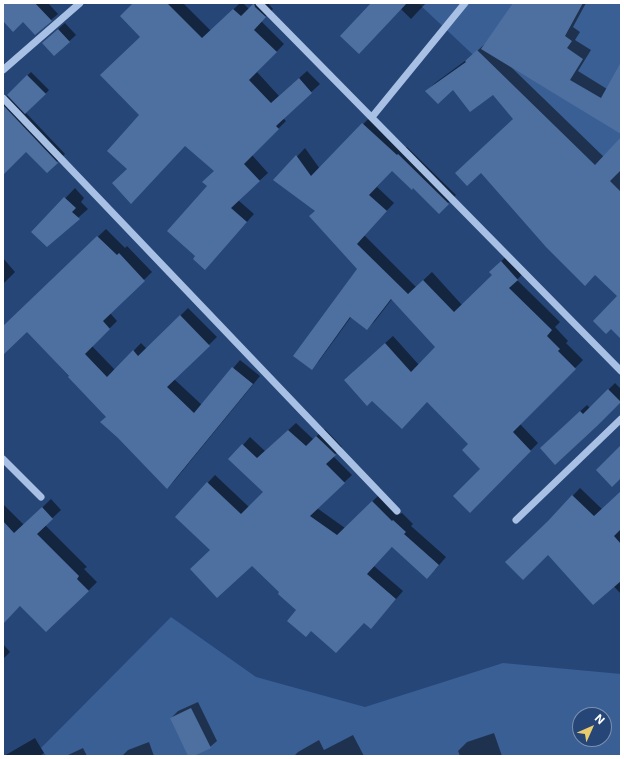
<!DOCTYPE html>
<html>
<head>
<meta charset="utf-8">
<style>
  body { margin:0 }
  #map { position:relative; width:624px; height:759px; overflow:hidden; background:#264678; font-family:Inter,sans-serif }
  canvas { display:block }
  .frame { position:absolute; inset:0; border:4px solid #fff; pointer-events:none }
  .north { position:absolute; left:572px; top:707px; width:40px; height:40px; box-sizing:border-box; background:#264678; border:1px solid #7d90ae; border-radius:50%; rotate:45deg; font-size:11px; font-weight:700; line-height:16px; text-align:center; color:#fff }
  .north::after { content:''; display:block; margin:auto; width:14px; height:18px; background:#ebcc6d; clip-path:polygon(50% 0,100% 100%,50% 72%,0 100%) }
</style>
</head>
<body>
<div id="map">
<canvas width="624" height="759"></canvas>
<div class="frame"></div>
<div class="north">N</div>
</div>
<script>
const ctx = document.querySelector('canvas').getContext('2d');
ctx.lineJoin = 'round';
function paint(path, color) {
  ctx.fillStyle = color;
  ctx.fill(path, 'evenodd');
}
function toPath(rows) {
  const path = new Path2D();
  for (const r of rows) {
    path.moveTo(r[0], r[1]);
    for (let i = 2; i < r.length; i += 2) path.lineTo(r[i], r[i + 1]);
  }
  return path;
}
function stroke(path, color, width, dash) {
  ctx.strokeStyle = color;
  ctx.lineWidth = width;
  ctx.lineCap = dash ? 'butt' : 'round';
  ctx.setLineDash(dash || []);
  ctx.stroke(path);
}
const green = toPath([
  [418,3,621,3,621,194],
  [171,617,256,677,365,707,503,663,621,674,621,756,46,756,41,748],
  [580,715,604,715,604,739,580,739]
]);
const shadow = toPath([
  [3,3,48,3,58,14,51,20,3,20],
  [134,3,183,3,211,31,240,3,243,3,249,9,255,3,268,3,273,9,261,21,284,44,257,72,279,96,307,71,320,84,283,118,286,121,252,155,268,173,238,200,254,214,205,269,208,186,215,170,185,145,128,169,140,115,141,36],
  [372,3,426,3,411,19,401,9],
  [514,3,586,3,573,27,580,32,575,40,591,50,578,71,607,89,621,67,621,132,511,67,604,157,621,138,621,338,618,296,514,119,494,94,454,88,427,91,435,83,469,58,486,43],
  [65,23,76,35,54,55,50,36],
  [31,72,49,90,26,113,65,154,47,172,26,151,3,174,3,93,7,96],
  [371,116,405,148,407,147,456,195,439,212,414,186,392,170,377,187,394,203,364,235,416,287,432,272,462,305,494,275,498,264,509,254,525,271,517,280,560,322,555,327,568,341,566,343,583,360,520,424,538,443,470,512,481,469,470,443,427,401,353,372,393,336,419,365,436,347,392,299,375,321,367,329,351,317,319,361,311,369,358,269,317,210,275,180,305,148,320,169],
  [75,188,84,198,81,202,88,209,47,245,33,232],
  [106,229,125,248,127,246,152,272,110,313,117,321,92,346,115,370,141,343,147,349,188,308,217,337,174,379,202,405,240,360,260,376,175,480,167,488,107,417,27,331,3,354,3,327],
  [3,258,15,272,3,284],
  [615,383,621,389,621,400,596,425,548,441,587,405,590,408],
  [296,423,313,439,325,429,342,447,333,456,352,475,317,508,345,528,380,494,400,514,402,513,413,524,411,526,446,557,435,570,393,546,374,566,403,591,378,620,364,622,298,610,252,564,211,550,176,517,215,475,249,507,265,492,243,445,250,437,265,451],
  [580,488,602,509,621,492,621,594,551,519],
  [51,499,61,510,45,525,87,567,84,569,97,582,88,591,21,605,3,623,3,504,24,525],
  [3,644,10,652,3,659],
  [198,702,217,741,210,747,190,756,171,718,178,711],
  [494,733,502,756,460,756,458,751,467,742],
  [353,735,364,756,294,756,298,752,319,740,324,750],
  [35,738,44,753,40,756,4,756],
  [149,742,154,756,122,756,128,750],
  [83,748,87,756,66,756]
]);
const building = toPath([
  [3,3,35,3,52,21,35,35,23,22,13,32,3,21],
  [133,3,167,3,202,38,233,9,241,16,254,3,255,7,266,17,254,30,277,52,249,80,271,103,299,78,312,93,276,126,279,129,244,164,260,181,231,208,247,222,205,270,193,259,195,256,167,231,207,186,202,182,214,171,185,146,131,204,112,183,127,169,107,151,139,115,100,75,140,37,120,16],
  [371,3,407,3,359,54,340,36],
  [513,3,583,3,565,36,572,41,567,48,583,59,570,80,601,98,621,62,621,134,481,49],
  [58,29,70,42,54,56,42,43],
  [477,50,595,165,621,137,621,170,610,181,621,192,621,339,611,329,606,334,593,321,617,296,595,275,585,286,546,247,481,173,467,186,455,173,513,119,493,95,470,112,453,90,438,104,425,91,466,62,465,61],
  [27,75,46,94,25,114,7,95],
  [3,105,58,163,47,173,26,152,3,175],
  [362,123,397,155,398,154,449,204,439,214,413,188,412,190,392,171,369,195,387,211,357,244,408,294,423,280,454,312,492,275,489,272,501,261,518,280,509,288,552,330,547,336,560,349,558,351,576,369,513,432,531,451,470,513,453,496,480,469,462,450,468,444,427,402,402,429,372,401,367,406,344,380,385,343,411,372,435,347,391,299,367,330,350,317,312,370,293,356,357,269,309,216,315,211,273,180,296,155,311,176],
  [64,197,76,208,72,212,80,219,47,247,31,232],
  [97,236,117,255,119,253,145,281,103,321,110,329,85,354,107,377,133,350,138,356,180,315,210,346,167,387,194,413,232,367,253,384,167,489,118,438,100,422,106,417,68,377,69,376,27,332,3,355,3,326],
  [608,389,621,402,597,426,555,465,540,448,580,411,583,414],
  [288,430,306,446,316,436,336,455,326,464,345,483,310,516,337,535,372,501,392,521,393,520,406,532,404,534,439,565,427,579,392,547,367,574,396,599,371,629,364,623,336,653,311,631,306,637,287,621,296,610,278,594,279,592,252,566,217,598,190,569,210,550,175,517,207,482,241,514,263,492,228,459,242,444,257,458],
  [621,445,621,478,612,487,596,470],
  [621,491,621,529,614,536,621,544,621,581,593,605,548,555,523,580,505,562,548,521,572,495,594,516],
  [42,507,53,519,37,534,79,576,77,579,89,591,46,632,20,606,3,624,3,521,14,533],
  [191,708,211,748,194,756,188,756,170,718]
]);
const minor = toPath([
  [259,3,621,371],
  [3,70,80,3],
  [3,98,397,511],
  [372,117,465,3],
  [3,459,41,497],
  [516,520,621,419]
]);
paint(green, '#395f95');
paint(shadow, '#0007');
paint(building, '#4e70a1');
stroke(minor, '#a8c0e3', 7);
</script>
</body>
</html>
